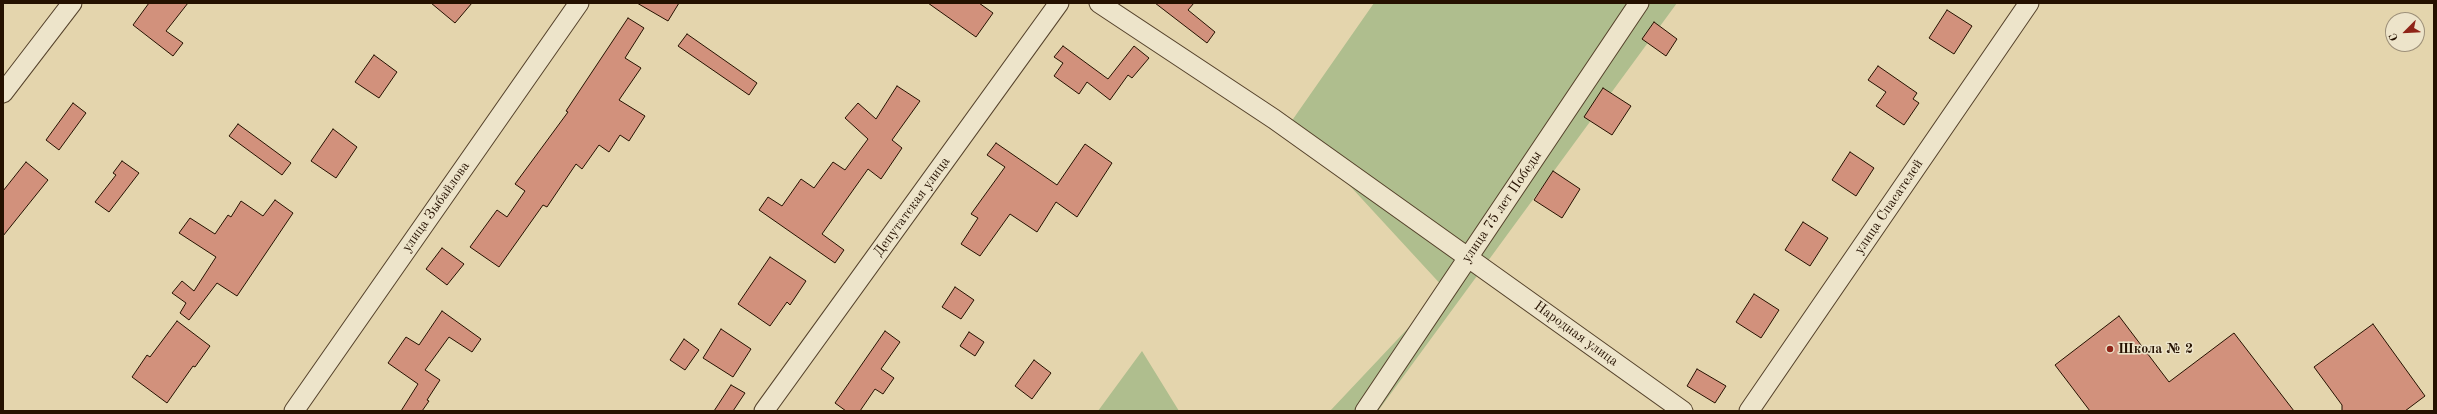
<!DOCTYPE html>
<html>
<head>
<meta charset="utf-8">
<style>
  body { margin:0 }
  #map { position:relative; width:2437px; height:414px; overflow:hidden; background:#e4d5ad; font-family:"Old Standard TT",serif }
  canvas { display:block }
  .frame { position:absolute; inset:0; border:4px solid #251100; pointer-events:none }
  .north { position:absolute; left:2385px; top:12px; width:40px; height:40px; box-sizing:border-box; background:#ede4ca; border:1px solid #9d9079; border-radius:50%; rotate:246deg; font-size:11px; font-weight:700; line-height:16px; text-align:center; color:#251100 }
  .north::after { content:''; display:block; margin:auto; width:14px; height:18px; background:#8f2418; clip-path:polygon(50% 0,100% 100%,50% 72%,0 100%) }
</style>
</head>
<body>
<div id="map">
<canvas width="2437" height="414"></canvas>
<div class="frame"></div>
<div class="north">С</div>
</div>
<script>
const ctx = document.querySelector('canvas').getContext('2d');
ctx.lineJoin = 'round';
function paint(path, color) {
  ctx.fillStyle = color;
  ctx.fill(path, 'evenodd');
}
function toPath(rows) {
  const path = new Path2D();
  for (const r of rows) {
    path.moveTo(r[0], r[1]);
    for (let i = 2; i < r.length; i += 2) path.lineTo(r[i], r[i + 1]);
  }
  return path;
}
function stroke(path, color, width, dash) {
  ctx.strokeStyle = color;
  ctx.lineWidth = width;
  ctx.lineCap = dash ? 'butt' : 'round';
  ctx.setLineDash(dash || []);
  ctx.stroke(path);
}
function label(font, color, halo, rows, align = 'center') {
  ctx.font = font + ' "Old Standard TT",serif';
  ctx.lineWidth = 3;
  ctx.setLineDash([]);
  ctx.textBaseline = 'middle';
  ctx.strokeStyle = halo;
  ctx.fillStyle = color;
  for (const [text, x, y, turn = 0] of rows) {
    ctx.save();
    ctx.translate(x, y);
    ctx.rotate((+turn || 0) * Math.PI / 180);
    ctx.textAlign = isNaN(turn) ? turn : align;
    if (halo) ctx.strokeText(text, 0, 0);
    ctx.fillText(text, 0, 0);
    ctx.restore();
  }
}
const green = toPath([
  [1374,3,1677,3,1378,411,1330,411,1445,289,1291,122],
  [1142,351,1179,411,1098,411]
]);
const building = toPath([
  [149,3,188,3,166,31,183,43,173,56,133,25,149,3],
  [431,3,472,3,455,23,431,3],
  [637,3,679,3,668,21,637,3],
  [928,3,979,3,993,13,976,37,928,3],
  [1155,3,1194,3,1188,10,1215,32,1207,43,1155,3],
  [1947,10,1972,26,1954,54,1929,38,1947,10],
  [628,18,644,28,625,58,641,68,619,100,645,116,629,141,620,135,609,152,599,145,582,169,576,164,547,207,543,205,499,267,470,247,497,210,507,217,525,191,515,184,568,112,566,111,628,18],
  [1654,22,1677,39,1666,56,1642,39,1654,22],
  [687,34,757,83,749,95,678,46,687,34],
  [1063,46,1108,79,1134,46,1149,58,1132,78,1128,75,1110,100,1087,82,1079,94,1054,76,1063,63,1054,57,1063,46],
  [374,55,397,72,379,98,355,82,374,55],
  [1878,66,1917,93,1913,99,1919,103,1904,125,1876,106,1886,92,1868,80,1878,66],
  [897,86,920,101,892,140,902,148,881,179,868,169,822,234,844,250,835,263,759,210,768,197,782,206,801,179,814,188,833,162,845,170,868,139,845,118,858,103,876,119,897,86],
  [1603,88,1631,106,1612,135,1584,117,1603,88],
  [73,103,86,113,59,150,46,140,73,103],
  [238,124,291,163,282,175,229,136,238,124],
  [333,129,357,147,336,178,311,161,333,129],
  [996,143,1057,185,1085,144,1112,163,1077,217,1056,202,1037,232,1010,214,980,256,961,244,978,218,971,214,1005,167,987,155,996,143],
  [1850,152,1874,168,1856,196,1832,180,1850,152],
  [122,161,139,173,109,212,95,202,116,175,113,173,122,161],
  [26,162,48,180,3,236,3,191,26,162],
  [1553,171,1580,189,1562,218,1534,200,1553,171],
  [275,200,293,213,237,296,217,283,189,320,180,313,186,303,172,293,182,281,194,291,216,257,179,233,190,218,215,234,228,215,231,217,241,201,263,216,275,200],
  [1803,222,1828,238,1810,266,1785,250,1803,222],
  [442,248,464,264,447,285,426,269,442,248],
  [770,257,806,281,790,305,787,302,770,326,738,304,770,257],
  [955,287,974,300,961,319,942,307,955,287],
  [1754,294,1779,310,1761,338,1736,322,1754,294],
  [442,311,481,339,472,352,449,337,425,370,440,380,427,400,429,401,422,411,401,411,418,384,388,363,406,337,419,345,442,311],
  [2119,316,2169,382,2234,333,2294,411,2090,411,2055,365,2119,316],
  [177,321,210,346,195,367,193,366,167,403,132,377,147,355,150,357,177,321],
  [2373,324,2425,396,2405,411,2342,411,2342,405,2314,367,2373,324],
  [721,329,751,349,733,377,703,358,721,329],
  [885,331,900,342,881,369,894,378,883,394,875,389,860,411,846,411,835,403,885,331],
  [969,332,984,342,975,356,960,346,969,332],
  [684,339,699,350,685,370,670,360,684,339],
  [1034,360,1051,373,1032,399,1015,386,1034,360],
  [1697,369,1726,386,1715,403,1687,386,1697,369],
  [731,385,745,393,733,411,714,411,731,385]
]);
const minor = toPath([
  [1099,3,1274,119,1683,411],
  [3,93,72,3],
  [294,411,579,3],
  [764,411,1059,3],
  [1365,411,1639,3],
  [1749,411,2029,3]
]);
const markers = [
  [2110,349,4,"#8f2418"]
];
const streetNames = [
  ["улица Зыбайлова",436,207,-55],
  ["Депутатская улица",912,207,-54],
  ["улица 75 лет Победы",1502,207,-56],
  ["улица Спасателей",1889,207,-56],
  ["Народная улица",1576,334,36]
];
const poiNames = [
  ["Школа № 2",2118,349]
];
paint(green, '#afbe8e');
paint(building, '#d2917c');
stroke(building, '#251100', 1);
stroke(minor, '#55422b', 21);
stroke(minor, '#ede4ca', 19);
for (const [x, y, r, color] of markers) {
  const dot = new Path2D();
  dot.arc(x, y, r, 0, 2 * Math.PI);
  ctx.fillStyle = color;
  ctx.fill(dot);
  stroke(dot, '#ede4ca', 1.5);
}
label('14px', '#251100', '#ede4ca', streetNames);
label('bold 14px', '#251100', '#ede4ca', poiNames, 'left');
</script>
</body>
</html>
